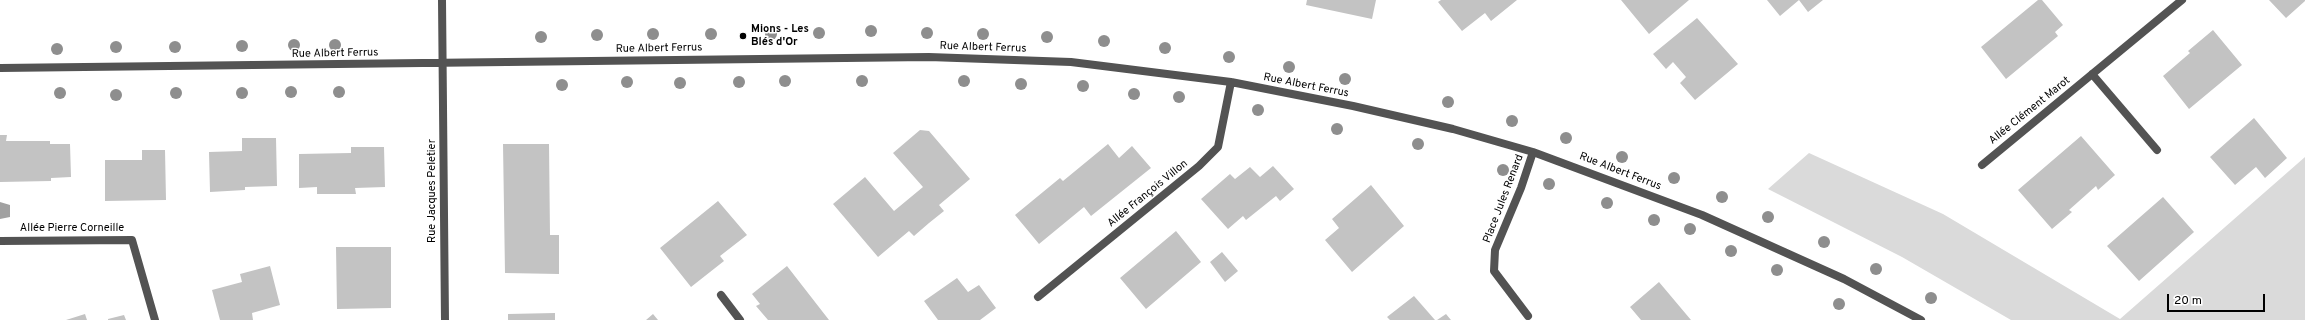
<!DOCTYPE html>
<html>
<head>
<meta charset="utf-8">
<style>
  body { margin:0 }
  #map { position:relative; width:2305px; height:320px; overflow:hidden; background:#fff; font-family:Overpass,sans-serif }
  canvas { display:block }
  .scale { position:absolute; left:2167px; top:294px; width:98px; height:18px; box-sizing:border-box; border:2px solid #000; border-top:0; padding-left:5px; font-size:12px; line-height:14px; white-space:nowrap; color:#000; -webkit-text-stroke:3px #fff; paint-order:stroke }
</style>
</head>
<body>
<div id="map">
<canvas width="2305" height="320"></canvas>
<div class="scale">20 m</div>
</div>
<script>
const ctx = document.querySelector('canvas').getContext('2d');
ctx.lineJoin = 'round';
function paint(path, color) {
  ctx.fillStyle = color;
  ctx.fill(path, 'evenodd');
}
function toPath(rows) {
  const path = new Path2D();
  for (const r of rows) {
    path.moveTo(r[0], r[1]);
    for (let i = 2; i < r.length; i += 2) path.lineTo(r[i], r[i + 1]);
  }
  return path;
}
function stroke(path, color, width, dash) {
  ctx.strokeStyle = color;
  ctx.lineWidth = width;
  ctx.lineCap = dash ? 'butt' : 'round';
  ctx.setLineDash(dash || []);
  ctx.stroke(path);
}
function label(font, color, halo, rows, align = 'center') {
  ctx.font = font + ' Overpass,sans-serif';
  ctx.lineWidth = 3;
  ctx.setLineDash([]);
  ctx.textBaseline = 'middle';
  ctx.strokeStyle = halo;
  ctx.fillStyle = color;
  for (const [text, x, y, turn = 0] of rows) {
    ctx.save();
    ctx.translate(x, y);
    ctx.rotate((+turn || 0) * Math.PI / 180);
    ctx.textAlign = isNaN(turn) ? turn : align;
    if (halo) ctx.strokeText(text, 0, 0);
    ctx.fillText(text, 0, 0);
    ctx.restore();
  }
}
const green = toPath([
  [1809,153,1943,214,2120,319,2305,157,2305,320,2011,320,1902,257,1768,189]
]);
const water = toPath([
  [0,202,10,205,10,217,0,219]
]);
const building = toPath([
  [1307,0,1376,0,1372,19,1306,5],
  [1441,0,1517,0,1491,21,1485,13,1462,31,1438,2],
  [1621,0,1689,0,1649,34],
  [1767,0,1823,0,1808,12,1799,0,1780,16],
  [2038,0,2042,0,2063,25,2055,32,2058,36,2006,79,1981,47],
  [2269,0,2305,0,2305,1,2286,18],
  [1697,18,1738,64,1695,100,1680,83,1686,77,1673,62,1666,69,1653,54],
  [2213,30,2242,65,2189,109,2163,76,2190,53,2188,51],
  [2254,118,2287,158,2265,178,2256,167,2235,185,2210,157],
  [920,130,929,131,970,179,939,205,944,211,929,223,914,236,909,231,878,257,833,204,865,177,894,211,923,187,893,153],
  [0,135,7,135,6,141,50,141,50,144,70,144,71,177,51,178,51,181,0,182],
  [2081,136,2115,175,2098,190,2096,186,2069,210,2072,212,2052,229,2018,190],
  [242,138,276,138,277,186,245,187,245,190,210,192,209,152,242,151],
  [503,144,549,144,550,235,559,235,559,274,505,273],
  [1108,144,1119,158,1132,146,1151,168,1091,216,1084,207,1039,244,1015,215,1060,178,1063,181],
  [351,147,384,147,385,187,355,188,356,194,317,194,317,187,299,188,299,154,351,153],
  [142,150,165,150,166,200,105,201,105,160,142,160],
  [1273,166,1294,189,1280,201,1276,196,1246,220,1243,216,1228,229,1201,199,1230,174,1235,179,1250,167,1260,177],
  [1371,185,1404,226,1352,272,1325,240,1339,228,1332,219],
  [2163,197,2194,232,2139,281,2107,246],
  [718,201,747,235,720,256,724,261,691,287,660,248],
  [1176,231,1201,262,1146,309,1120,278],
  [336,247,391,247,391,308,337,309],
  [1222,252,1238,271,1225,282,1210,262],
  [270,266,280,305,252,313,253,320,220,320,212,290,242,282,240,274],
  [787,266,829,320,768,320,756,306,760,304,752,294],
  [957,278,968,292,979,285,996,308,980,320,938,320,924,301],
  [1659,282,1691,320,1641,320,1630,307],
  [1414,296,1435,320,1390,320,1387,317],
  [555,313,555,320,508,320,508,314],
  [85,314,87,320,66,320],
  [653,314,658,320,646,320],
  [1446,314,1451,320,1437,320],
  [124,315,126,320,108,320,108,319]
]);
const street = toPath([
  [442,0,445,320],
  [0,68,929,57,1071,62,1231,82,1353,106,1453,129,1533,152,1702,215,1844,279,1921,320],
  [2092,74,2157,150],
  [1982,165,2182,0],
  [0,241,132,240,155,320],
  [721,295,740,320],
  [1038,297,1199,166,1218,147,1231,82],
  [1528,316,1494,271,1495,250,1521,188,1533,152]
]);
const trees = [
  [871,31],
  [819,33],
  [927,33],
  [653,34],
  [711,34],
  [771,34],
  [983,34],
  [597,35],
  [541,37],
  [1047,37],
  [1104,41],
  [294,45],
  [335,45],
  [242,46],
  [116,47],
  [175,47],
  [1165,48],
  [57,49],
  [1229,57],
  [1289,67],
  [1345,79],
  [785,81],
  [862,81],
  [964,81],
  [627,82],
  [739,82],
  [680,83],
  [1021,84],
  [562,85],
  [1083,86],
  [291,92],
  [339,92],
  [60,93],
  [176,93],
  [242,93],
  [1134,94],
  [116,95],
  [1179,97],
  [1448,102],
  [1258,110],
  [1512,121],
  [1337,129],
  [1566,138],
  [1418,144],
  [1622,157],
  [1503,170],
  [1674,178],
  [1549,184],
  [1722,197],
  [1607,203],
  [1768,217],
  [1654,220],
  [1690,229],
  [1824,242],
  [1731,251],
  [1876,269],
  [1777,270],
  [1931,298],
  [1839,304]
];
const markers = [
  [743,36,4,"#000"]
];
const poiNames = [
  ["Mions - Les",751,30],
  ["Blés d'Or",751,43]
];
const streetNames = [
  ["Rue Albert Ferrus",983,48,2],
  ["Rue Albert Ferrus",659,49,-1],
  ["Rue Albert Ferrus",335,54,-1],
  ["Rue Albert Ferrus",1306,86,11],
  ["Allée Clément Marot",2030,111,-39],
  ["Rue Albert Ferrus",1620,172,21],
  ["Rue Jacques Peletier",433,191,-90],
  ["Allée François Villon",1148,194,-39],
  ["Place Jules Renard",1504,199,-69],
  ["Allée Pierre Corneille",72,229]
];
paint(green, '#dadada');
paint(water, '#a1a1a1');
paint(building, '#c3c3c3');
stroke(street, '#535353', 8);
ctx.fillStyle = '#8e8e8e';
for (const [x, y] of trees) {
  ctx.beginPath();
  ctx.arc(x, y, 6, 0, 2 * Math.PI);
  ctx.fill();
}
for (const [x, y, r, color] of markers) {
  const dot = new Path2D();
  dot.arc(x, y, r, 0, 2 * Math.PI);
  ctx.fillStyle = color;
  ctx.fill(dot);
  stroke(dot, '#fff', 1.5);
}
label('bold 11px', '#000', '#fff', poiNames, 'left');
label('11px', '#000', '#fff', streetNames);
</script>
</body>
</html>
